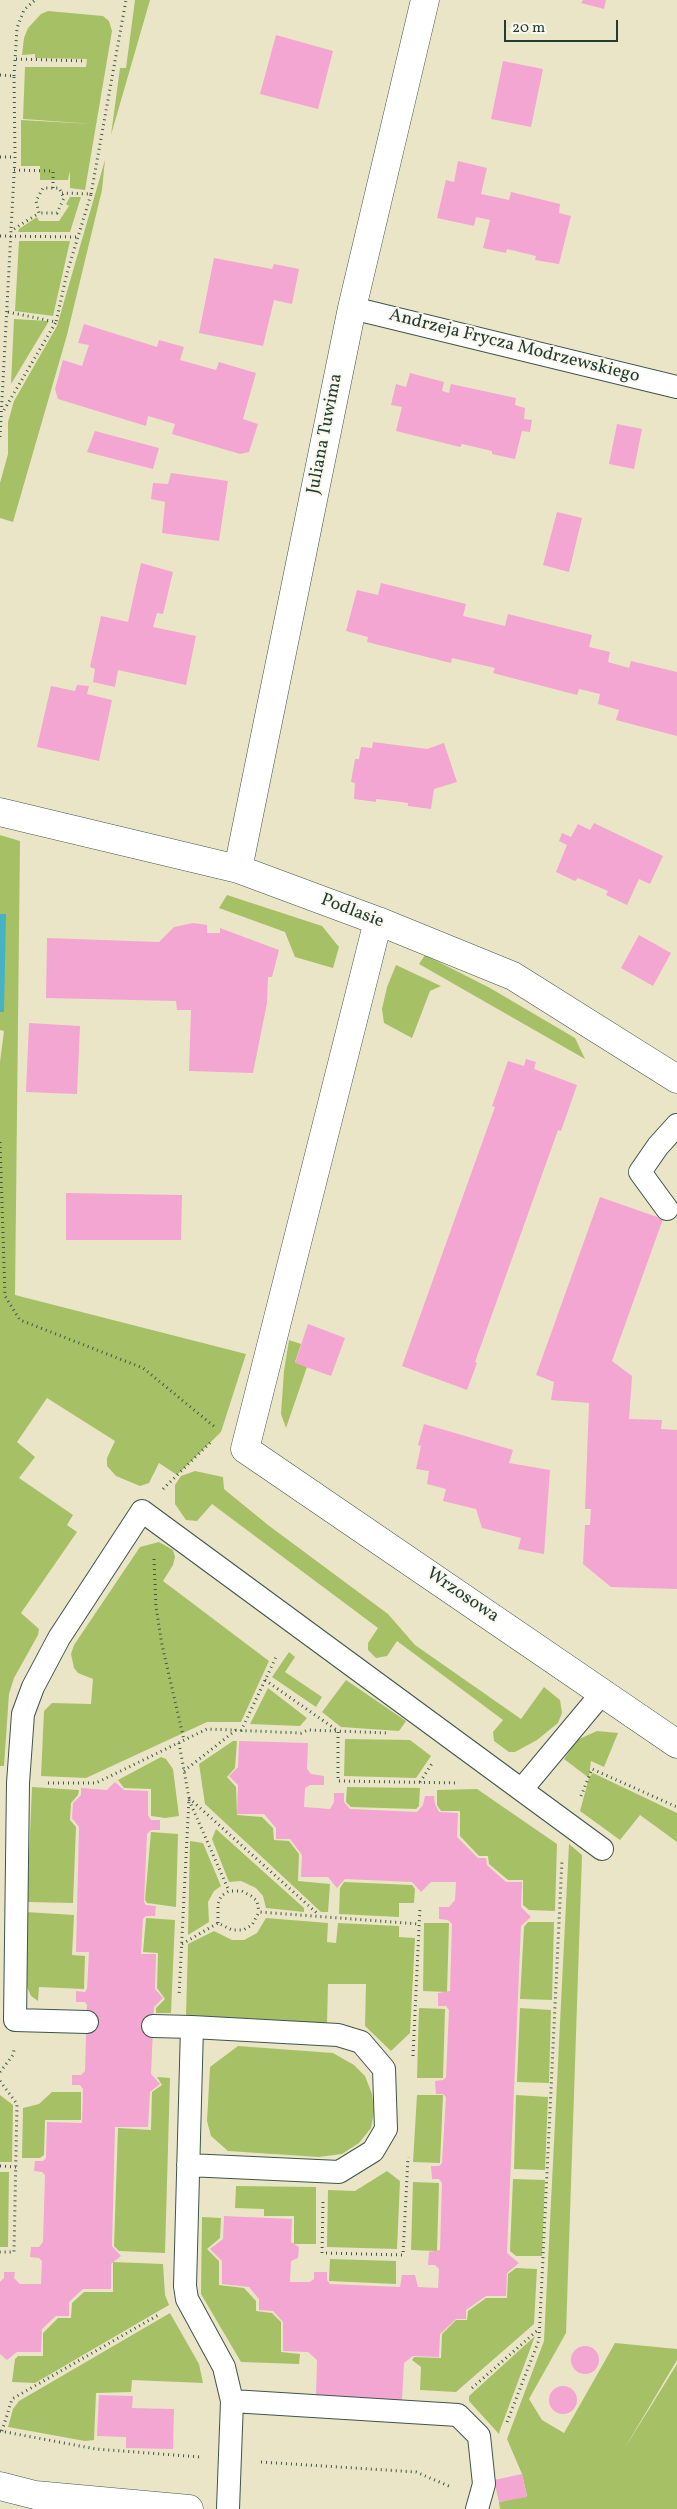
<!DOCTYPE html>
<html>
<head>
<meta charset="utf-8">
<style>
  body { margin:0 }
  #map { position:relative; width:677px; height:2509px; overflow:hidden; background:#ebe5c7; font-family:Vollkorn,serif }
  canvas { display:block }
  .scale { position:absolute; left:504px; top:20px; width:114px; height:22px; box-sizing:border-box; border:2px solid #1f3d34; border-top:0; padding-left:6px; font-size:15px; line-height:18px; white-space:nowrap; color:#1f3d34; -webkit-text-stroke:4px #fbf7ec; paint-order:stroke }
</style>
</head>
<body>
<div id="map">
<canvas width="677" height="2509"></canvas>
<div class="scale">20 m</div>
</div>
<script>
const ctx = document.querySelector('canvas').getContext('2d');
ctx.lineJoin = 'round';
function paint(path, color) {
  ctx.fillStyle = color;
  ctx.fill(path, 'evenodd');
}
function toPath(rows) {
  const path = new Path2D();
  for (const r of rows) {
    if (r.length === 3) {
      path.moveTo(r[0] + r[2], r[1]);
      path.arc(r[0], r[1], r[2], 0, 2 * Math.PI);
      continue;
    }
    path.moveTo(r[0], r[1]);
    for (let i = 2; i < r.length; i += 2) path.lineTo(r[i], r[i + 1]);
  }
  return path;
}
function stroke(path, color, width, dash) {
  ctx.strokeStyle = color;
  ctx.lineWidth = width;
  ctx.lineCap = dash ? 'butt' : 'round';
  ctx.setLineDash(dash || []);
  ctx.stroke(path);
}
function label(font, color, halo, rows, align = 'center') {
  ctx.font = font + ' Vollkorn,serif';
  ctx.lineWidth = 4;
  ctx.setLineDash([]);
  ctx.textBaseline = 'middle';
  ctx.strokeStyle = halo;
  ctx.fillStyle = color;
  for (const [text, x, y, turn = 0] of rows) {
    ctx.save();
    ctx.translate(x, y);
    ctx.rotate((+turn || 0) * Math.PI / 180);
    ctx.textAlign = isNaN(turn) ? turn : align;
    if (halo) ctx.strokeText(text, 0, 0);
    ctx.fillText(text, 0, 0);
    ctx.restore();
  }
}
const green = toPath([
  [135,0,150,0,111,135,120,68,126,68],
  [48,11,103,16,109,21,112,31,85,190,70,188,70,171,68,180,40,180,40,166,21,166,21,120,93,124,23,119,25,67,86,67,87,59,35,58,35,54,22,55,24,38,28,28,41,14],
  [105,160,102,190,67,335,13,522,0,518,0,483,8,454,8,422,14,401,57,326],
  [70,197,81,197,70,232,18,232,19,229,37,217,39,221,59,221,69,206,66,204],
  [19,241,70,241,53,316,15,311],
  [14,319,49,321,11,384],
  [0,835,20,841,15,1295,246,1354,221,1432,177,1475,159,1463,149,1483,140,1486,116,1476,107,1466,107,1458,115,1441,47,1398,17,1442,35,1457,19,1478,73,1515,67,1525,77,1532,21,1613,39,1629,38,1635,14,1678,9,1694,4,1766,0,1766,0,1062,4,1031,0,1030],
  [227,895,322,926,339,947,333,968,295,957,285,932,219,908],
  [425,955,490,988,575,1038,585,1059,419,964],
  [396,965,441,986,430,991,412,1038,384,1023,382,1009,387,987],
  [289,1340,301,1344,295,1362,307,1367,286,1428,281,1414,284,1371],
  [195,1471,223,1477,224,1489,268,1525,388,1614,415,1645,521,1719,544,1687,560,1700,562,1713,558,1723,537,1740,515,1752,509,1752,494,1741,493,1732,503,1720,397,1641,387,1656,376,1658,368,1650,368,1643,378,1628,212,1504,197,1521,186,1520,175,1504,175,1485,181,1476],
  [159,1542,173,1550,175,1557,173,1565,163,1581,269,1661,241,1722,207,1722,86,1778,41,1776,44,1711,52,1703,91,1704,93,1679,78,1673,74,1668,71,1654,74,1645,140,1547],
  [289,1652,295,1657,285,1672,322,1697,316,1707,272,1677],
  [346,1680,406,1721,399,1731,341,1727,322,1712],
  [268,1688,307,1718,300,1726,250,1724],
  [597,1731,618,1733,604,1767,591,1761,589,1777,593,1773,677,1813,677,1842,640,1815,620,1840,580,1811,589,1778,564,1759,577,1740],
  [345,1739,410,1740,431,1756,416,1778,344,1776],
  [233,1741,237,1741,235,1768,227,1777,236,1787,237,1815,262,1817,273,1828,274,1840,289,1841,299,1854,298,1881,330,1884,328,1912,321,1912,205,1804,199,1764],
  [161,1757,166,1759,173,1769,179,1816,165,1818,151,1816,151,1789,124,1788,118,1780],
  [32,1787,79,1790,78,1795,71,1803,70,1820,76,1827,73,1903,27,1902],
  [347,1787,420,1788,419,1806,416,1809,351,1807,346,1802],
  [477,1789,557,1844,555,1911,529,1910,523,1905,523,1880,508,1880,489,1864,488,1856,479,1856,460,1836,460,1811,441,1811,437,1805,437,1790],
  [216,1829,304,1908,304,1912,266,1908,263,1896,256,1888,241,1881,229,1882,212,1839],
  [151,1832,178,1834,176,1907,147,1903,145,1900],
  [190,1841,203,1843,221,1886,214,1891,208,1902,209,1922,188,1935],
  [569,1844,582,1855,566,2333,529,2399,542,2420,564,2433,615,2343,677,2349,677,2360,623,2451,677,2364,677,2509,500,2509,499,2502,527,2496,522,2474,507,2439,544,2341],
  [344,1882,412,1885,415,1889,414,1903,399,1903,399,1917,339,1914,340,1888],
  [26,1912,74,1915,72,1955,85,1956,84,1989,39,1987,38,2001,31,1996,26,1985],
  [146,1918,175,1920,171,2013,156,2013,156,2008,165,1999,157,1988,158,1953,143,1952],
  [266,1918,328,1923,327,1942,336,1943,338,1923,399,1926,399,1937,415,1938,410,2033,391,2051,365,2026,366,1984,328,1984,327,2023,186,2015,188,1944,214,1931,232,1940,244,1940,257,1933],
  [528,1922,554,1922,552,2000,520,1999,524,1927],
  [424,1923,449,1923,447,1992,423,1991],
  [419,2008,445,2009,443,2078,417,2078],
  [520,2008,551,2010,549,2083,517,2082],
  [238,2046,333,2053,354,2065,365,2076,372,2094,374,2111,371,2128,359,2143,342,2154,319,2157,228,2151,211,2136,207,2121,210,2067],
  [157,2077,170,2078,165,2253,119,2251,114,2246,118,2128,151,2130,152,2092,162,2085],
  [52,2092,81,2092,81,2120,45,2120,44,2155,40,2158,22,2158,23,2108,39,2104],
  [0,2095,13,2105,12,2162,0,2162],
  [417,2095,443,2095,440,2163,413,2162],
  [516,2095,548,2097,545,2170,514,2169],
  [387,2171,400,2181,397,2249,327,2247,328,2190,355,2191],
  [0,2172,9,2172,8,2247,0,2247],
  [513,2179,545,2180,542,2256,516,2256,510,2251],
  [413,2182,439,2183,437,2251,411,2250],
  [236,2186,316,2187,316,2244,294,2244,294,2216,264,2216,264,2209,235,2208],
  [202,2217,221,2218,220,2238,207,2249,219,2261,219,2285,244,2288,256,2301,256,2311,272,2313,281,2322,281,2352,300,2354,299,2364,241,2362,201,2294],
  [330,2259,396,2261,396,2284,329,2281],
  [113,2262,163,2264,165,2295,169,2305,35,2383,12,2382,15,2359,18,2356,43,2356,43,2333,58,2318,71,2318,72,2303,84,2292,113,2292],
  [516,2268,537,2269,534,2324,456,2392,420,2390,421,2367,412,2360,414,2357,441,2358,442,2334,456,2320,467,2320,468,2311,486,2298,507,2298,508,2274],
  [170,2313,199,2364,203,2383,132,2380,131,2392,96,2393,94,2440,85,2441,8,2427,13,2409,19,2401],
  [535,2336,500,2430,499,2434,469,2401,469,2396]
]);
const water = toPath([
  [0,914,6,914,4,1012,0,1012]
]);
const building = toPath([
  [583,0,606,0,604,9,581,3],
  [276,35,333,51,318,109,260,94],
  [503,61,543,69,531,127,491,119],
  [458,161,487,168,481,194,509,200,511,192,560,204,559,213,571,216,559,264,535,260,536,256,507,249,506,253,483,248,490,220,476,217,474,226,437,218,446,180,454,182],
  [214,258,272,269,274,264,299,269,292,304,274,300,263,346,199,333],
  [84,324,157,347,159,340,184,347,180,360,216,370,219,362,256,373,243,419,258,424,249,452,240,454,172,434,175,424,148,416,146,426,58,399,55,389,63,360,82,366,89,345,78,343],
  [410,373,444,382,442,391,449,393,451,384,516,398,515,405,525,408,524,419,532,420,530,432,522,431,515,459,492,454,492,451,462,444,460,447,396,431,402,407,391,405,396,384,406,387],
  [617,424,642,429,634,469,609,464],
  [95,431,159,448,153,469,87,452],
  [171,473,228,481,219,541,162,533,165,502,151,499,153,483,168,484],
  [557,512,582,518,569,572,543,565],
  [141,563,173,572,163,614,157,613,153,627,196,636,186,685,118,670,115,687,93,682,95,669,90,667,101,616,128,622],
  [381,583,466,604,463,616,505,626,508,614,592,635,589,647,610,652,608,662,629,668,631,661,677,672,677,736,616,720,619,710,598,704,600,694,579,689,577,695,493,673,495,668,452,658,451,663,367,642,368,637,346,631,357,590,378,595],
  [77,685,89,686,87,694,112,700,99,761,37,747,51,686,75,691],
  [373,742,427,749,444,743,457,782,434,789,431,809,408,806,408,803,393,801,376,799,376,802,354,799,355,783,351,782,355,759,359,759,361,747,372,748],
  [594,823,663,856,650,884,639,879,627,905,606,895,608,891,578,878,575,881,556,872,567,845,559,841,562,833,571,837,578,824,590,830],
  [193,923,207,925,207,933,220,933,220,928,279,950,272,977,268,977,267,1003,253,1073,189,1071,191,1010,177,1010,176,1001,46,998,47,938,159,942,174,927],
  [639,935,671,953,653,986,621,968],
  [29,1023,80,1026,77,1094,26,1092],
  [526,1059,536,1062,534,1069,577,1085,561,1131,558,1130,475,1362,477,1363,467,1390,402,1366,495,1107,492,1106,508,1061,524,1066],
  [66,1193,182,1195,181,1240,66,1240],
  [600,1197,663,1219,612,1361,632,1376,629,1419,662,1420,661,1429,677,1430,677,1589,611,1587,583,1564,585,1525,590,1525,591,1509,585,1509,589,1403,551,1400,554,1382,536,1375],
  [308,1324,345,1338,331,1376,295,1363],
  [424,1424,513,1450,509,1463,550,1470,544,1554,518,1549,521,1538,482,1528,476,1509,443,1501,446,1489,427,1484,429,1471,416,1469,421,1446,418,1445],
  [239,1741,308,1743,307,1769,311,1774,324,1776,324,1785,310,1785,305,1788,304,1807,330,1809,334,1802,334,1793,344,1793,344,1802,350,1809,417,1812,423,1805,425,1796,434,1796,435,1804,439,1812,458,1813,457,1837,478,1858,486,1858,487,1865,506,1882,522,1882,521,1907,531,1917,521,1926,507,2253,519,2263,507,2273,506,2296,486,2296,466,2310,466,2319,456,2319,440,2334,439,2357,413,2356,404,2363,402,2400,316,2397,317,2360,308,2352,283,2351,283,2322,273,2311,259,2310,259,2299,249,2287,222,2284,222,2261,210,2249,223,2239,224,2216,292,2219,291,2242,299,2247,298,2258,291,2261,290,2282,310,2282,314,2279,314,2272,327,2272,327,2280,330,2284,400,2287,402,2275,415,2275,418,2287,438,2288,439,2269,435,2265,428,2265,429,2252,440,2250,442,2183,439,2179,432,2179,431,2166,439,2166,442,2163,446,2097,443,2094,436,2094,435,2081,443,2080,446,2077,449,2010,446,2006,438,2006,438,1993,450,1991,452,1924,448,1920,439,1919,439,1907,449,1907,455,1900,456,1882,431,1882,421,1892,412,1882,345,1879,337,1888,328,1877,301,1877,302,1855,290,1839,276,1839,276,1828,264,1814,237,1814,238,1785,229,1776,238,1767],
  [115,1782,124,1790,148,1791,148,1815,151,1820,160,1820,160,1830,151,1830,147,1834,144,1902,146,1905,156,1906,155,1916,146,1916,143,1919,141,1954,156,1954,155,1989,163,1998,154,2007,151,2074,160,2084,150,2092,148,2127,115,2127,112,2246,121,2256,111,2264,111,2289,83,2289,69,2302,69,2316,56,2316,42,2329,41,2352,17,2352,7,2360,0,2354,0,2282,4,2278,4,2272,15,2272,14,2278,20,2284,41,2284,42,2261,39,2258,30,2257,31,2247,39,2247,43,2242,45,2175,42,2172,34,2171,35,2161,43,2161,46,2158,47,2122,82,2123,83,2089,80,2085,72,2085,72,2075,81,2075,85,2071,87,2005,85,2002,76,2002,76,1991,85,1992,87,1989,89,1952,76,1952,79,1827,72,1818,73,1803,81,1795,81,1788,107,1790],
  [585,2360,14],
  [563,2400,14],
  [99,2395,133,2396,132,2408,174,2409,173,2449,126,2448,126,2437,97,2436],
  [522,2474,527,2497,499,2502,494,2480]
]);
const path = toPath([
  [16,59,86,61],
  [0,75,14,76,15,157],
  [14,76,17,28,24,10,35,0],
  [0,157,15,157,11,230],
  [14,170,53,171,53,188],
  [91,194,126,0],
  [0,236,78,237],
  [8,312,56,322,67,273,91,194,62,193],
  [4,410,56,322],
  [0,437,11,231,39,213,36,201,43,188,59,188,64,198,57,213,39,213],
  [0,1142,5,1296,20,1320,143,1368,216,1428],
  [163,1489,212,1441],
  [154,1559,156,1607,162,1645,184,1740],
  [265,1680,338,1731,338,1781,459,1783],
  [241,1731,276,1657],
  [179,1743,189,1798,179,1996],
  [184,1771,236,1730],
  [420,1782,433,1762],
  [48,1783,96,1783,207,1729,301,1733,308,1730,389,1733],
  [581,1796,592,1769,677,1807],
  [189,1798,319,1915],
  [189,1800,229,1891],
  [218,1923,218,1904,221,1896,229,1891,242,1891,251,1896,257,1901,259,1912],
  [182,1944,218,1923,232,1930,243,1930,252,1925,259,1912,419,1924],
  [413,2056,420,1907],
  [0,2072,13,2055,14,2050],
  [0,2081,17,2104,14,2252,0,2252],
  [0,2166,16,2167],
  [323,2202,322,2253,403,2255,408,2157],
  [472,2388,539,2329],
  [507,2422,539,2340,562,1860],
  [0,2431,96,2449,200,2457],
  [2,2431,12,2399,160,2314],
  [261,2462,416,2472,451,2487]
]);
const service = toPath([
  [352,308,677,387],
  [667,1209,640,1172,658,1146,677,1125],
  [522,1789,603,1692],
  [87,2022,15,2020,18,1783,23,1714,33,1687,59,1638,142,1511,602,1849],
  [153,2026,192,2027,185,2286,187,2299,224,2367,232,2401,228,2509],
  [188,2165,339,2172,373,2151,386,2129,384,2069,361,2042,338,2035,192,2027],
  [232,2401,458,2415,479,2436,484,2484,477,2509]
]);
const minor = toPath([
  [0,812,238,869,378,921,513,976,677,1079],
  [238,869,352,308,425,0],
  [378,921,245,1449,677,1744],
  [0,2486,35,2495,189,2509]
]);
const streetNames = [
  ["Andrzeja Frycza Modrzewskiego",514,347,14],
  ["Juliana Tuwima",326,434,-79],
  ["Podlasie",352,912,21],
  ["Wrzosowa",462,1596,34]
];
paint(green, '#a6c066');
paint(water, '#47b2c4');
paint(building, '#f3a6d2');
stroke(service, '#3e564a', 24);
stroke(minor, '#3e564a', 29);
stroke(path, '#3e564a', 3, [1, 4]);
stroke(service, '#fff', 22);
stroke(minor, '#fff', 28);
label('18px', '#1f3d34', '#fbf7ec', streetNames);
</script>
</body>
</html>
